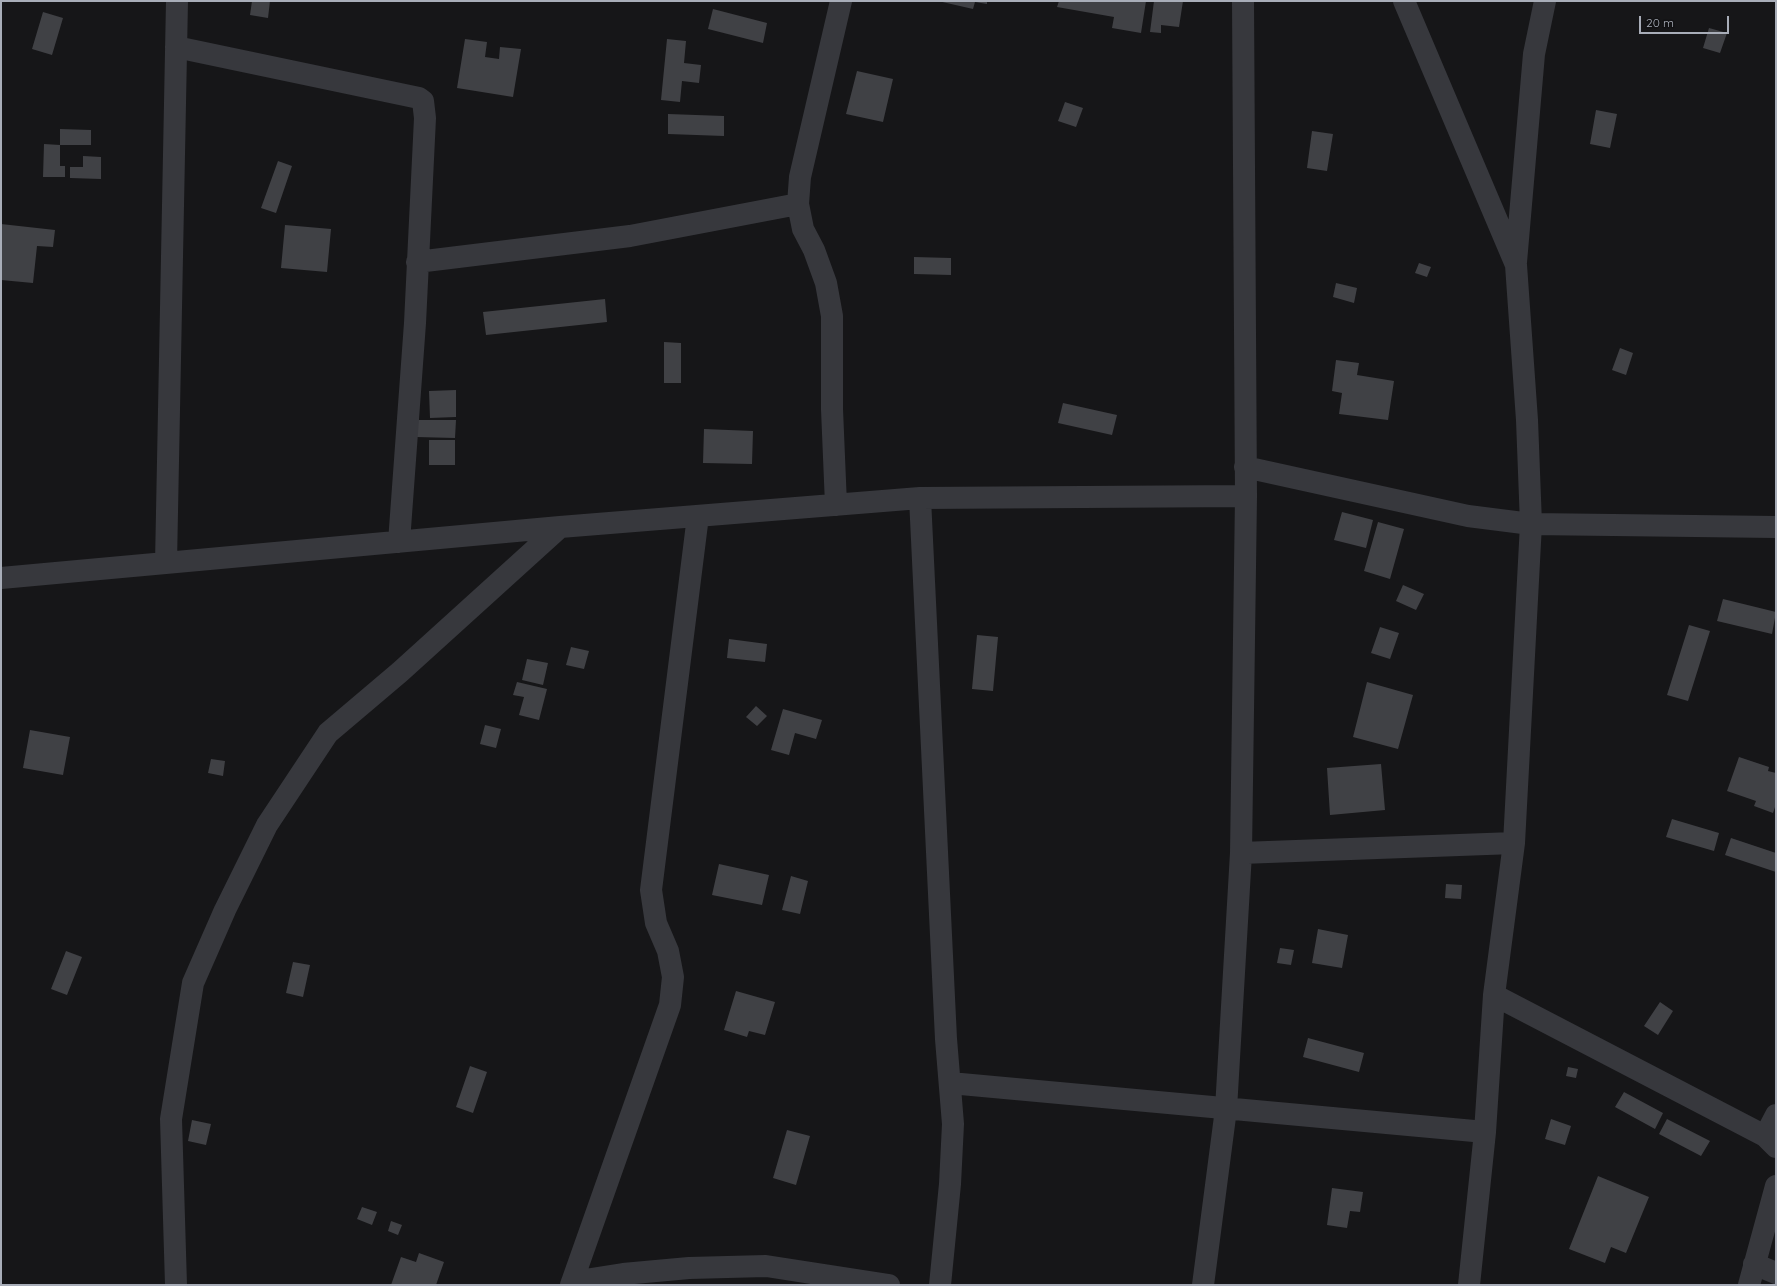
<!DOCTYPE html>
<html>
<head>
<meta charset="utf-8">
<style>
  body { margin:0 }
  #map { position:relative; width:1777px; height:1286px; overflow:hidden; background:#161618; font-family:Quicksand,sans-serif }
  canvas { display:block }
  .frame { position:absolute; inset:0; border:2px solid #a8adb8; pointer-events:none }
  .scale { position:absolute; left:1639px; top:16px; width:90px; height:18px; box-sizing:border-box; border:2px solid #a8adb8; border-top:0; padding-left:5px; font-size:12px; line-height:14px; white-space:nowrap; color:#a8adb8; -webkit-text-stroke:3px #111113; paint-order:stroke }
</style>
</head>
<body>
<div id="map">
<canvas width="1777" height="1286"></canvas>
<div class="frame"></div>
<div class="scale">20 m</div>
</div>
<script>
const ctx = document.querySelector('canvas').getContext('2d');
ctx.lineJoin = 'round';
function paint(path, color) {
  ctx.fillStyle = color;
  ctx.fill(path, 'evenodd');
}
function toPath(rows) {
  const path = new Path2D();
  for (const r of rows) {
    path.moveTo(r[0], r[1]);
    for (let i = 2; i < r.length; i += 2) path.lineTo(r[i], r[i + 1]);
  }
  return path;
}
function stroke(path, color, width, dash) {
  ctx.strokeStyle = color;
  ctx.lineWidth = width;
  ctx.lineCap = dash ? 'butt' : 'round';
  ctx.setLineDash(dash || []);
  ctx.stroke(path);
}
const building = toPath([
  [252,1,270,1,268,18,250,15],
  [938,1,987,1,987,4,975,2,973,9],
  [1059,1,1146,1,1141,33,1112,28,1114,17,1057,7],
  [1154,1,1183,1,1179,27,1161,25,1161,33,1150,32],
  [713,9,767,23,763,43,708,29],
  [43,12,63,18,52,55,32,49],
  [1709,28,1727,33,1720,53,1703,48],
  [465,39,487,42,485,57,499,59,500,47,521,49,513,97,457,88],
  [667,39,686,41,684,63,701,65,699,83,682,81,680,102,661,100],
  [857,71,893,79,883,122,846,114],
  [1065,102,1083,108,1076,127,1058,121],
  [1596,110,1617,114,1610,148,1590,144],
  [668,114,724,116,724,136,668,134],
  [60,129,91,130,91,145,60,145],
  [1312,131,1333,134,1327,171,1307,168],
  [44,144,60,145,60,166,65,166,65,177,43,177],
  [83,156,101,157,101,179,70,178,70,167,83,167],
  [278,161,292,166,276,213,261,208],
  [1,224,55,230,53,247,37,246,33,283,1,280],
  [285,225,331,229,327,272,281,268],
  [914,257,951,258,951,275,914,274],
  [1419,263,1431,267,1427,277,1415,273],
  [1336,283,1357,288,1354,303,1333,297],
  [605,299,607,322,486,335,483,312],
  [664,342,681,343,681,383,664,383],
  [1620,348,1633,353,1626,375,1612,370],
  [1336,360,1359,363,1357,375,1394,381,1388,420,1339,414,1342,393,1332,391],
  [456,390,456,417,430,418,429,391],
  [1063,403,1117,415,1112,435,1058,423],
  [416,420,456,420,455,438,416,437],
  [704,429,753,431,752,464,703,463],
  [429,440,455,440,455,465,429,465],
  [1342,512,1373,520,1366,548,1334,540],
  [1378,522,1404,529,1390,579,1364,571],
  [1403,585,1424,594,1416,610,1396,601],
  [1723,599,1776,612,1772,634,1717,621],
  [1689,625,1710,631,1688,701,1667,695],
  [1380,627,1399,633,1390,659,1371,653],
  [977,635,998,637,993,691,972,689],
  [729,639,767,644,765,662,727,658],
  [571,647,589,651,584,669,566,665],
  [527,659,548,663,543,685,522,680],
  [517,682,547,689,539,720,519,715,524,697,513,695],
  [1367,682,1413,695,1398,749,1353,737],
  [756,706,767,716,757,726,746,717],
  [783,709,822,720,816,739,795,733,789,755,771,750],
  [485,725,501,729,496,748,480,744],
  [30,730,70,737,63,775,23,768],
  [1739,757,1769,767,1768,771,1776,773,1776,804,1773,813,1754,806,1756,801,1727,791],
  [211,759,225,761,223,776,208,773],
  [1381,764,1385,810,1330,815,1327,768],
  [1672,819,1719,833,1714,851,1666,837],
  [1731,838,1776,853,1776,872,1725,855],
  [719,864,769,875,762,905,712,895],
  [791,876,808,881,800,914,782,910],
  [1446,884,1462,885,1461,899,1445,898],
  [1318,929,1348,935,1342,968,1312,963],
  [1280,948,1294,950,1291,965,1277,963],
  [66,951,82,957,67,995,51,989],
  [293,962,310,965,303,997,286,993],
  [736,991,775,1002,765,1035,749,1031,747,1037,724,1030],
  [1660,1002,1673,1011,1658,1035,1644,1026],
  [1308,1038,1364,1053,1359,1072,1303,1057],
  [470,1066,487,1072,473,1113,456,1107],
  [1568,1067,1578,1069,1576,1078,1566,1076],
  [1624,1092,1663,1113,1655,1129,1615,1107],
  [1551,1119,1571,1126,1565,1145,1545,1139],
  [1667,1119,1710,1141,1701,1156,1659,1134],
  [192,1120,211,1124,206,1145,188,1141],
  [787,1130,810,1136,796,1185,773,1178],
  [1598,1176,1649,1197,1626,1253,1611,1247,1605,1263,1569,1249],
  [1332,1188,1363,1192,1360,1212,1350,1211,1347,1228,1327,1225],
  [362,1207,377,1212,372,1225,357,1219],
  [391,1221,402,1225,398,1235,388,1231],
  [419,1253,444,1262,436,1285,391,1285,401,1257,416,1262]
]);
const minor = toPath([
  [1404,1,1516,265,1527,420,1531,524,1514,843,1494,995,1485,1132,1469,1285],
  [176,47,419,98,423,101,425,118,415,323,399,542],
  [417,262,630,236,798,204],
  [1516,262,1534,54,1545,1],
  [1245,467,1468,516,1531,524,1776,527],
  [920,498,946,1039,953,1124,950,1184,940,1285],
  [836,505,832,409,832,316,826,283,814,250,803,229,798,204,800,177,841,1],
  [166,563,177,1],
  [1,578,560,527,920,498,1246,496],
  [1241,853,1514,843],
  [1494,995,1765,1136,1776,1147],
  [950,1083,1485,1132],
  [1765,1136,1776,1115],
  [1754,1264,1776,1273],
  [572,1282,623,1274,689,1268,766,1266,889,1285],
  [176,1285,171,1119,193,983,225,910,267,825,328,733,400,672,560,527],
  [571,1285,670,1005,673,977,668,951,656,923,651,890,698,516],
  [1203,1285,1226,1109,1241,853,1246,496,1243,1],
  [1749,1285,1776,1186]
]);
paint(building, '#404145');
stroke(minor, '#37383d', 22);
</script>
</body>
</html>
